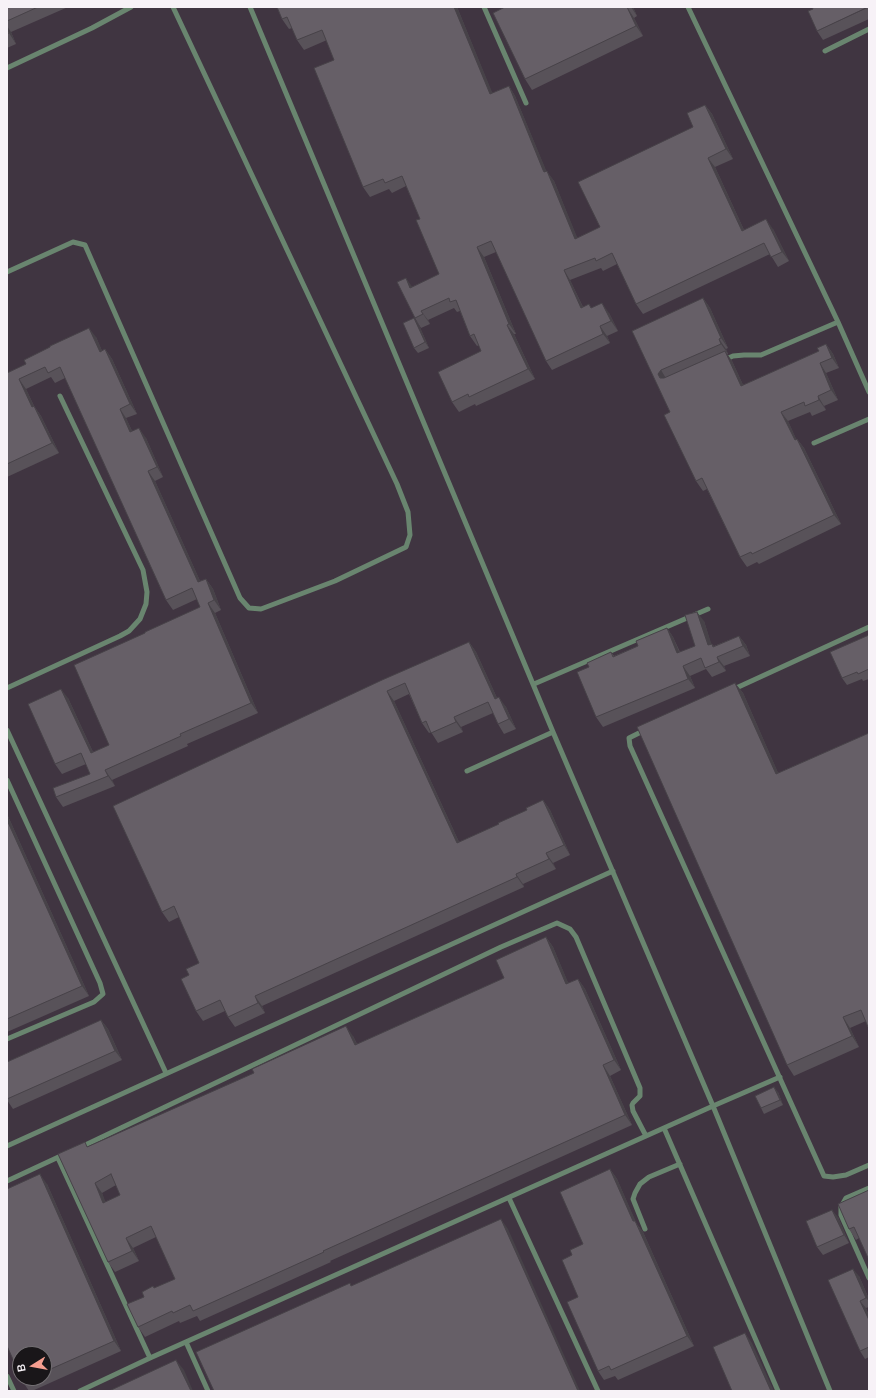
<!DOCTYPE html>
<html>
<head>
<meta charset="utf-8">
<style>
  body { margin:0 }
  #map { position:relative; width:876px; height:1398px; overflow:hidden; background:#332c34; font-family:Mulish,sans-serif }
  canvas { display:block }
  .frame { position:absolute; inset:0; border:8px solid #f7f2f7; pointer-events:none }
  .north { position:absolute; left:12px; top:1346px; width:40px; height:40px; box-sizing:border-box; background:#191619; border:1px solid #726e72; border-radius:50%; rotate:259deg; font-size:11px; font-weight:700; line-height:16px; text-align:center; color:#f7f2f7 }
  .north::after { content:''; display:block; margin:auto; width:14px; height:18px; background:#f59d8f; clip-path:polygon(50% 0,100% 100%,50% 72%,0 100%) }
</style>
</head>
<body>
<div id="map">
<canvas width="876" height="1398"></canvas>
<div class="frame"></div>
<div class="north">B</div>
</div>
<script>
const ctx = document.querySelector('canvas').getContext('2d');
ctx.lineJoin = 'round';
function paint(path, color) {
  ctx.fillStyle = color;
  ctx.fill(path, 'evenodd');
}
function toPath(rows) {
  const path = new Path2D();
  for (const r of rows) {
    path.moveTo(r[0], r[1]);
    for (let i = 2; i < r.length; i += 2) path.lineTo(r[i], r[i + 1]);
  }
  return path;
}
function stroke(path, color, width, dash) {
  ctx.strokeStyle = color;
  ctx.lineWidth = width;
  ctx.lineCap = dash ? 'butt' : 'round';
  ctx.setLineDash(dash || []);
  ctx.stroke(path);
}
const built = toPath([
  [7,7,869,7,869,1391,7,1391],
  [20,1354,44,1354,44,1378,20,1378]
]);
const lane = toPath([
  [250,7,553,732,713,1106,830,1391],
  [484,7,526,103],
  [688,7,838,322,869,392],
  [825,51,869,29],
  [7,68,92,28,131,7],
  [7,272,73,242,85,245,240,598,249,608,261,609,335,581,406,547,410,535,408,512,397,484,173,7],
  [724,360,733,356,744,355,761,355,838,322],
  [814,443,869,419],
  [534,684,708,609],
  [7,688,120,636,129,631,140,619,146,604,147,592,143,570,60,396],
  [734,689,869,627],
  [7,730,166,1073],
  [645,730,629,738,630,746,824,1176,833,1177,846,1175,869,1165],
  [467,771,553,732],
  [7,780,100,983,103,994,94,1002,7,1039],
  [664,1128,778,1391],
  [7,1146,613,871],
  [81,1147,501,947,557,923,570,929,576,937,640,1088,640,1096,633,1103,632,1105,633,1111,646,1136],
  [58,1158,150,1358],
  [7,1181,65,1154],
  [869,1188,846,1198,841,1207,841,1215,869,1278],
  [509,1198,598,1391],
  [645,1229,633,1199,635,1193,640,1184,649,1177,680,1164],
  [186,1342,208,1391],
  [7,1376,14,1391],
  [80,1391,150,1358,713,1106,780,1077]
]);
const wall = toPath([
  [7,7,68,7,11,32,16,44,7,48],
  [277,7,457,7,492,93,509,86,515,96,546,171,554,181,577,238,600,227,693,127,705,105,712,114,733,159,715,167,744,230,773,229,789,261,778,267,770,254,643,314,636,304,617,264,603,271,601,268,570,280,583,307,592,308,609,313,618,331,607,336,610,343,552,370,546,361,496,252,484,257,516,334,514,334,535,379,476,406,475,404,459,412,452,402,481,351,479,345,477,346,470,336,460,311,457,312,454,308,428,320,430,324,421,328,415,318,412,287,439,274,420,219,406,186,392,193,389,189,370,197,363,187,334,60,327,40,304,50,297,40,292,28,289,29,282,19],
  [505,7,633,7,637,16,634,18,643,36,532,90,525,79],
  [869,7,869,19,823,40,817,31],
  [703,298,710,308,728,348,726,349,728,354,727,354,732,361,743,385,819,351,826,344,833,354,839,368,826,373,838,400,824,406,826,410,812,416,810,412,788,421,796,439,797,439,804,448,841,524,759,564,757,562,747,567,740,557,707,489,703,491,696,481,670,412,632,331],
  [414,318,418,323,429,348,418,353,414,348],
  [96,337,102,351,105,349,112,359,137,414,126,418,132,431,146,438,163,477,155,481,200,581,206,579,213,589,221,610,215,613,258,713,187,744,188,746,112,780,115,786,63,807,56,797,90,774,86,764,62,774,55,764,68,698,93,752,109,745,145,633,200,607,197,599,173,610,166,600,65,378,55,383,51,377,26,389,34,406,41,416,59,453,7,477,7,373],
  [704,621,711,644,714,646,739,636,746,645,750,656,724,666,726,671,712,677,706,669,690,676,695,688,603,727,596,717,589,667,611,652,614,656,638,646,667,628,673,637,680,652,695,646],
  [869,635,869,679,863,681,862,679,847,685,842,678],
  [469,642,476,652,497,698,506,707,516,729,504,734,498,724,493,713,461,727,463,732,438,743,431,732,429,733,422,723,409,694,394,701,459,842,499,824,527,810,543,800,550,810,570,855,553,863,556,869,523,884,524,887,262,1006,265,1013,235,1027,228,1017,225,1011,203,1021,196,1011,189,975,199,963,179,917,169,922,162,912,113,806],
  [735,683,743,693,778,773,869,733,869,1028,866,1021,850,1028,859,1047,794,1076,787,1065],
  [7,814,89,996,7,1032],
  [546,937,553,947,568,983,578,979,585,989,621,1070,610,1076,632,1125,330,1261,331,1262,200,1321,197,1316,180,1323,179,1321,145,1337,138,1327,144,1297,155,1288,175,1279,156,1237,133,1248,139,1261,115,1272,108,1262,88,1147,353,1036,357,1044,504,978],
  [116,1185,120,1195,105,1202,102,1193],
  [101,1020,108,1029,122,1060,13,1109,7,1100,7,1062],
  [778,1092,783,1105,764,1114,761,1108],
  [610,1169,617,1179,636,1223,643,1232,694,1346,618,1380,615,1376,604,1380,598,1371,578,1297,572,1255,583,1244],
  [47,1184,121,1351,32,1391,29,1391,23,1382,21,1378,44,1378],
  [869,1190,859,1238,856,1240,849,1229],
  [838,1217,849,1243,823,1255,817,1247],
  [859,1276,869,1299,869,1307,866,1308,869,1316,869,1357,865,1359,860,1351]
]);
const shadedWall = toPath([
  [454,7,457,7,497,104,490,94],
  [627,7,634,18,643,36,636,26],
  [631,7,633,7,637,16],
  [7,26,11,32,16,44,9,33,7,28],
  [509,86,515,96,551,182,543,170],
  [705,105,712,114,733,159,726,149],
  [708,158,715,167,749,241,742,231],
  [547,171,554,181,582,249,575,239],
  [766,219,773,229,789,261,782,252],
  [477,247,484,257,516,334,509,324],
  [564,270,570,280,588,318,581,308],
  [406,278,413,288,410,288],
  [703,298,710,308,728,348,721,338],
  [602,303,609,313,618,331,611,321],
  [421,311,428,320,430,324,423,314],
  [414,318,418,323,429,348,425,342],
  [507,325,514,334,535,379,528,369],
  [600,326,607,336,610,343,603,334],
  [89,328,96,337,107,362,100,352],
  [719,339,726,349,728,354,721,344],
  [826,344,833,354,839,368,832,358],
  [105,349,112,359,137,414,130,404],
  [725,351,732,361,748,396,741,386],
  [820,363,826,373,838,400,831,390],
  [661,370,667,380,667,387,658,374],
  [19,379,26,389,39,417,32,407],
  [818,396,824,406,826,410,819,400],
  [34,406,41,416,59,453,52,443],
  [120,409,126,418,137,442,130,432],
  [781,412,788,421,801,450,795,440],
  [139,428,146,438,163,477,157,467],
  [797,439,804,448,841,524,834,515],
  [148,471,155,481,205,592,198,582],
  [206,579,213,589,221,610,214,600],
  [208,603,215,613,258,713,251,703],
  [697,612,704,621,715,655,708,645],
  [667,628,673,637,684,663,677,653],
  [739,636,746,645,750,656,743,646],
  [469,642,476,652,502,709,495,699],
  [717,657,724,666,726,671,719,662],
  [683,666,690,676,695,688,688,679],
  [735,683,743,693,783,784,776,774],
  [61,689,68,698,98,763,91,753],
  [387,691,394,701,464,853,457,843],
  [499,697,506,707,516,729,509,719],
  [454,717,461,727,463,732,456,722],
  [105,770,112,780,115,786,108,776],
  [543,800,550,810,570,855,564,845],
  [7,814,89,996,82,986,7,820],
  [546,853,553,863,556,869,549,859],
  [516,874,523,884,524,887,517,877],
  [546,937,553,947,573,994,566,984],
  [578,979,585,989,621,1070,614,1060],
  [255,996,262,1006,265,1013,258,1003],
  [843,1017,850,1028,859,1047,852,1036],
  [101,1020,108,1029,122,1060,115,1051],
  [346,1026,353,1036,362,1055,355,1045],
  [603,1065,610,1076,632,1125,625,1115],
  [774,1087,778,1092,783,1105,780,1100],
  [610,1169,617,1179,640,1231,633,1221],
  [40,1174,47,1184,121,1351,114,1341],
  [95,1183,102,1193,110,1213,103,1203],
  [832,1210,838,1217,849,1243,844,1235],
  [501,1219,508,1229,580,1391,578,1391],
  [636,1223,643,1232,694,1346,687,1336],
  [126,1238,133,1248,139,1261,132,1251],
  [853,1269,859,1276,869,1299,869,1301,866,1298],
  [860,1301,866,1308,869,1316,869,1320],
  [745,1333,752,1343,774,1391,771,1391],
  [176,1360,184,1370,193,1391,191,1391]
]);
const building = toPath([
  [7,7,38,7,7,21,7,7],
  [277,7,454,7,490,94,509,86,543,170,544,172,547,171,575,239,600,227,578,182,693,127,687,113,705,105,726,149,708,158,742,231,766,219,782,252,771,257,764,243,636,304,612,253,596,261,595,258,564,270,581,308,589,304,591,308,602,303,611,321,600,326,603,334,546,361,491,241,477,247,509,324,507,325,528,369,469,397,468,394,452,402,438,372,481,351,474,334,470,336,456,300,450,302,449,298,421,311,423,314,415,318,397,282,406,278,410,288,439,274,416,220,420,219,402,176,385,183,383,179,363,187,314,68,334,60,322,30,297,40,287,17,282,19,277,7],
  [505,7,627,7,636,26,525,79,493,13,505,7],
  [812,7,868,7,817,31,808,11,813,9,812,7],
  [7,28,9,33,7,34,7,28],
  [703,298,721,338,719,339,721,344,661,370,658,374,660,378,664,378,725,351,741,386,819,351,817,348,826,344,832,358,820,363,831,390,818,396,819,400,805,406,804,402,781,412,795,440,797,439,834,515,752,554,751,552,740,557,702,478,696,481,664,415,670,412,632,331,703,298],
  [414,318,425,342,414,348,403,323,414,318],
  [89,328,100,352,105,349,130,404,120,409,130,432,139,428,157,467,148,471,198,582,206,579,214,600,208,603,251,703,180,734,181,736,105,770,108,776,56,797,53,788,90,774,81,753,55,764,28,704,61,689,91,753,109,745,74,665,145,633,145,632,200,607,192,588,166,600,60,367,48,373,45,367,19,379,32,407,34,406,52,443,7,464,7,373,26,364,24,360,50,347,50,346,89,328],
  [697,612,708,645,712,644,713,647,739,636,743,646,717,657,719,662,705,668,701,658,683,666,688,679,596,717,577,672,589,667,587,663,611,652,613,657,638,646,636,641,667,628,677,653,695,646,685,615,697,612],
  [869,635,869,669,858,674,857,672,842,678,830,652,869,635],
  [469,642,495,699,499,697,509,719,498,724,488,702,454,717,456,722,431,733,426,721,422,723,405,683,387,691,457,843,499,824,498,823,527,810,526,808,543,800,564,845,546,853,549,859,516,874,517,877,255,996,258,1003,228,1017,220,1000,196,1011,181,979,189,975,186,969,199,963,174,906,162,912,113,806,382,680,469,642],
  [735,683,776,774,869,733,869,1027,868,1027,861,1010,843,1017,852,1036,787,1065,637,727,735,683],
  [7,820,82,986,7,1019,7,820],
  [546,937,566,984,578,979,614,1060,603,1065,625,1115,323,1251,324,1252,193,1311,190,1305,173,1313,172,1311,138,1327,127,1304,144,1297,142,1292,153,1286,154,1288,175,1279,151,1226,126,1238,132,1251,108,1262,58,1154,85,1142,87,1147,254,1073,252,1069,346,1026,355,1045,504,978,496,960,546,937],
  [111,1174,120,1195,103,1203,95,1183,111,1174],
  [101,1020,115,1051,7,1099,7,1062,101,1020],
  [774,1087,780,1100,761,1108,755,1096,774,1087],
  [610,1169,633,1221,635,1221,636,1223,687,1336,611,1370,609,1366,598,1371,567,1302,578,1297,562,1260,572,1255,570,1250,583,1244,560,1192,610,1169],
  [40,1174,114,1341,44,1372,44,1354,20,1354,20,1375,7,1346,7,1189,40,1174],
  [869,1190,869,1260,854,1227,849,1229,838,1204,869,1190],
  [832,1210,844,1235,817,1247,806,1221,832,1210],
  [501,1219,578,1391,214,1391,196,1352,350,1283,351,1286,501,1219],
  [853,1269,866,1298,860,1301,869,1320,869,1347,860,1351,828,1280,853,1269],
  [745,1333,771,1391,732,1391,713,1347,745,1333],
  [176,1360,191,1391,109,1391,176,1360],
  [21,1378,31,1378,23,1382,21,1378]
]);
paint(built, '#403541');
stroke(lane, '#69856f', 5);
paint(wall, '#585259');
paint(shadedWall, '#474248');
paint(building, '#665f67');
stroke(building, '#474248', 1);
</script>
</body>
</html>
